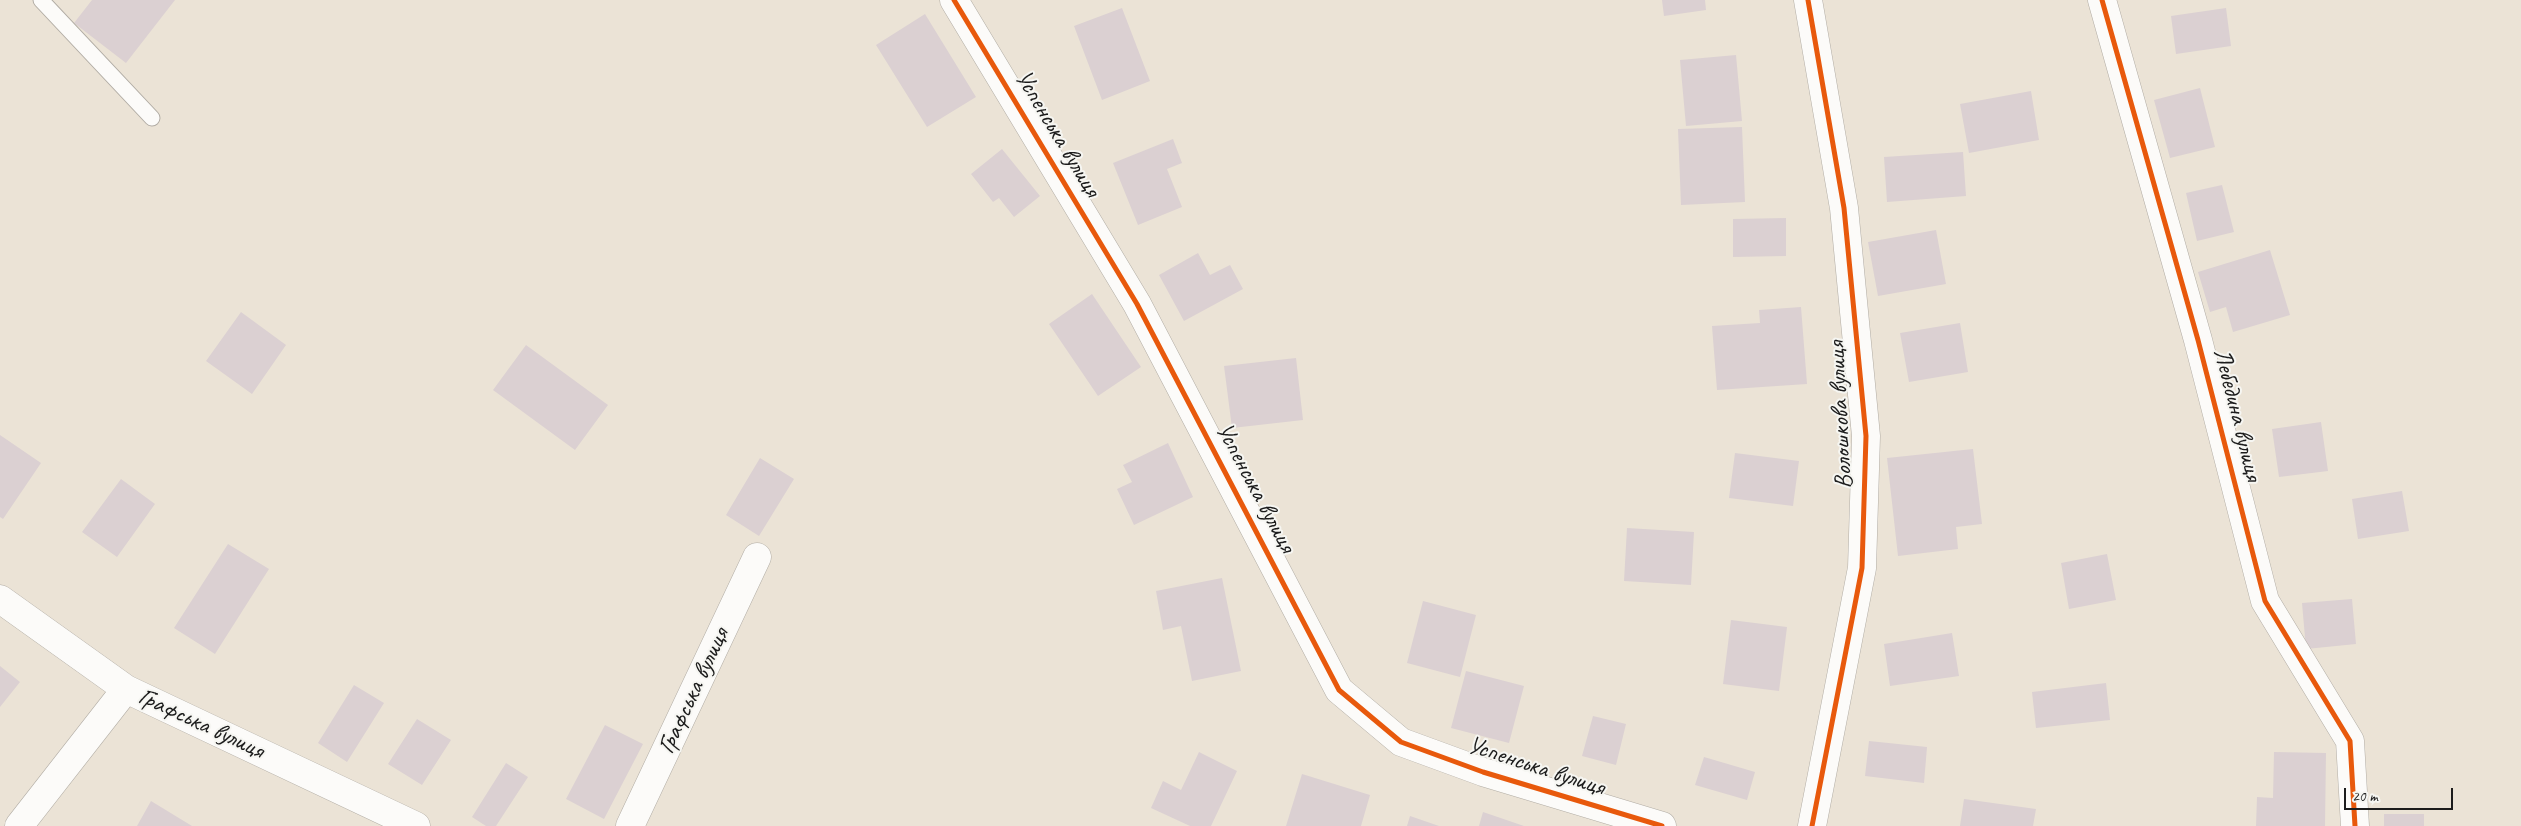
<!DOCTYPE html>
<html>
<head>
<meta charset="utf-8">
<style>
  body { margin:0 }
  #map { position:relative; width:2521px; height:826px; overflow:hidden; background:#ebe3d6; font-family:Caveat,sans-serif }
  canvas { display:block }
  .scale { position:absolute; left:2344px; top:788px; width:109px; height:22px; box-sizing:border-box; border:2px solid #1c1c1c; border-top:0; padding-left:6px; font-size:15px; line-height:18px; white-space:nowrap; color:#1c1c1c; -webkit-text-stroke:4px #f6f6f2; paint-order:stroke }
</style>
</head>
<body>
<div id="map">
<canvas width="2521" height="826"></canvas>
<div class="scale">20 m</div>
</div>
<script>
const ctx = document.querySelector('canvas').getContext('2d');
ctx.lineJoin = 'round';
function paint(path, color) {
  ctx.fillStyle = color;
  ctx.fill(path, 'evenodd');
}
function toPath(rows) {
  const path = new Path2D();
  for (const r of rows) {
    path.moveTo(r[0], r[1]);
    for (let i = 2; i < r.length; i += 2) path.lineTo(r[i], r[i + 1]);
  }
  return path;
}
function stroke(path, color, width, dash) {
  ctx.strokeStyle = color;
  ctx.lineWidth = width;
  ctx.lineCap = dash ? 'butt' : 'round';
  ctx.setLineDash(dash || []);
  ctx.stroke(path);
}
function label(font, color, halo, rows, align = 'center') {
  ctx.font = font + ' Caveat,sans-serif';
  ctx.lineWidth = 4;
  ctx.setLineDash([]);
  ctx.textBaseline = 'middle';
  ctx.strokeStyle = halo;
  ctx.fillStyle = color;
  for (const [text, x, y, turn = 0] of rows) {
    ctx.save();
    ctx.translate(x, y);
    ctx.rotate((+turn || 0) * Math.PI / 180);
    ctx.textAlign = isNaN(turn) ? turn : align;
    if (halo) ctx.strokeText(text, 0, 0);
    ctx.fillText(text, 0, 0);
    ctx.restore();
  }
}
const building = toPath([
  [92,0,175,0,126,63,74,23],
  [1662,0,1705,0,1706,10,1664,16],
  [1122,8,1150,81,1102,100,1074,26],
  [2226,8,2231,46,2176,54,2171,16],
  [925,14,976,97,927,127,876,45],
  [1736,55,1742,121,1686,126,1680,60],
  [2200,88,2215,147,2170,158,2154,100],
  [2031,91,2039,140,1969,153,1960,104],
  [1742,127,1745,202,1681,205,1678,129],
  [1173,139,1182,163,1167,169,1182,207,1138,225,1113,163],
  [1002,149,1040,196,1014,217,999,198,993,202,971,174],
  [1963,152,1966,196,1887,202,1884,157],
  [2222,185,2234,232,2197,241,2186,193],
  [1786,218,1786,256,1733,257,1733,219],
  [1936,230,1946,284,1878,296,1868,242],
  [2270,250,2290,315,2233,332,2226,307,2210,312,2198,272],
  [1198,253,1210,275,1230,265,1243,289,1184,321,1159,275],
  [1092,294,1141,367,1098,396,1049,324],
  [1801,307,1807,384,1717,390,1712,326,1760,323,1759,310],
  [241,312,286,345,252,394,206,361],
  [1960,323,1968,372,1909,382,1900,333],
  [526,345,608,405,575,450,493,390],
  [1296,358,1303,420,1232,428,1224,366],
  [2321,422,2328,471,2279,477,2272,429],
  [0,435,41,463,3,519,0,517],
  [1168,443,1193,497,1134,525,1117,489,1132,482,1123,465],
  [1973,449,1982,524,1956,527,1958,549,1898,556,1887,458],
  [1735,453,1799,461,1793,506,1729,498],
  [760,458,794,479,759,536,726,515],
  [121,479,155,504,117,557,82,532],
  [2402,491,2409,531,2358,539,2352,499],
  [1627,528,1694,532,1691,585,1624,581],
  [228,544,269,569,215,654,174,628],
  [2107,554,2116,600,2069,609,2061,563],
  [1222,578,1241,671,1192,681,1181,626,1163,630,1156,591],
  [2352,599,2356,644,2306,649,2302,603],
  [1423,601,1476,615,1460,677,1407,663],
  [1731,620,1787,627,1779,691,1723,684],
  [1952,633,1959,676,1890,686,1884,644],
  [0,666,20,682,0,707],
  [1466,671,1524,686,1509,743,1451,728],
  [2106,683,2110,720,2036,728,2032,692],
  [354,685,384,703,347,762,318,743],
  [1593,716,1626,724,1616,765,1582,756],
  [417,719,451,740,422,785,388,764],
  [605,725,643,744,604,819,566,799],
  [1869,741,1927,747,1924,783,1865,776],
  [1199,752,1237,771,1211,826,1190,826,1151,808,1163,781,1181,790],
  [2274,752,2326,753,2325,826,2256,826,2257,797,2273,798],
  [1704,757,1755,772,1747,800,1695,785],
  [506,763,528,777,496,826,486,826,472,817],
  [1302,774,1370,795,1361,826,1286,826],
  [1964,799,2036,809,2033,826,1960,826],
  [151,801,192,826,137,826],
  [1483,812,1524,826,1479,826],
  [2384,814,2424,814,2424,826,2384,826],
  [1410,816,1439,826,1407,826]
]);
const lane = toPath([
  [41,0,152,118]
]);
const street = toPath([
  [954,0,1137,304,1339,690,1401,742,1483,772,1662,826],
  [1808,0,1844,208,1866,436,1862,568,1812,826],
  [2102,0,2198,340,2265,601,2350,741,2355,826],
  [0,599,126,689,416,826],
  [19,826,126,689],
  [630,826,757,557]
]);
const cycleway = toPath([
  [954,0,1137,304,1339,690,1401,742,1483,772,1662,826],
  [1808,0,1844,208,1866,436,1862,568,1812,826],
  [2102,0,2198,340,2265,601,2350,741,2355,826]
]);
const streetNames = [
  ["Успенська вулиця",1057,134,59],
  ["Волошкова вулиця",1841,415,-93],
  ["Лебедина вулиця",2237,415,76],
  ["Успенська вулиця",1255,488,62],
  ["Графська вулиця",694,691,-65],
  ["Графська вулиця",201,724,25],
  ["Успенська вулиця",1536,767,18]
];
paint(building, '#dbd0d2');
stroke(lane, '#b1aca4', 17);
stroke(street, '#b1aca4', 29);
stroke(lane, '#fcfbf9', 15);
stroke(street, '#fcfbf9', 28);
stroke(cycleway, '#e8590c', 5);
label('25px', '#1c1c1c', '#f6f6f2', streetNames);
</script>
</body>
</html>
